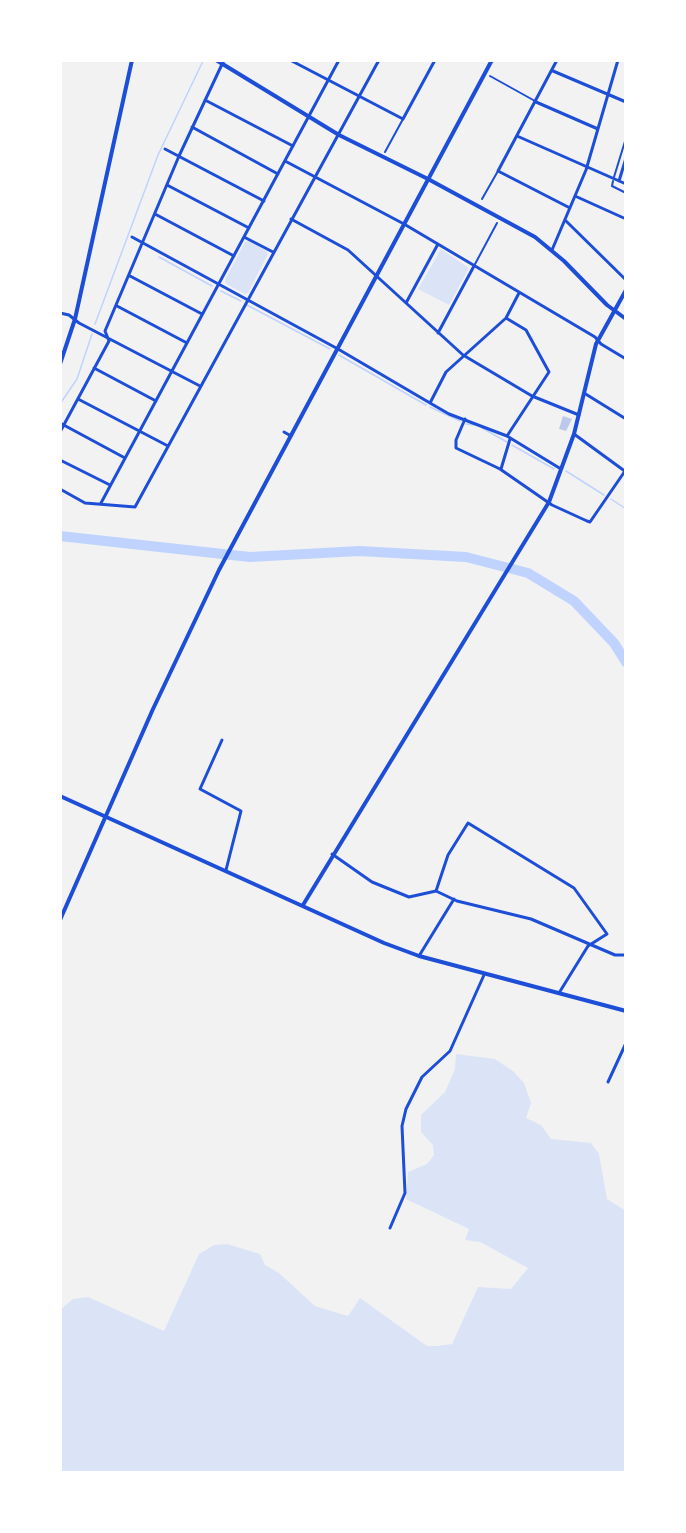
<!DOCTYPE html>
<html>
<head>
<meta charset="utf-8">
<style>
  body { margin:0 }
  #map { position:relative; width:686px; height:1533px; overflow:hidden; background:#f2f2f2; font-family:"Varela Round",sans-serif }
  canvas { display:block }
  .frame { position:absolute; inset:0; border:62px solid #fff; pointer-events:none }
</style>
</head>
<body>
<div id="map">
<canvas width="686" height="1533"></canvas>
<div class="frame"></div>
</div>
<script>
const ctx = document.querySelector('canvas').getContext('2d');
ctx.lineJoin = 'round';
function paint(path, color) {
  ctx.fillStyle = color;
  ctx.fill(path, 'evenodd');
}
function toPath(rows) {
  const path = new Path2D();
  for (const r of rows) {
    path.moveTo(r[0], r[1]);
    for (let i = 2; i < r.length; i += 2) path.lineTo(r[i], r[i + 1]);
  }
  return path;
}
function stroke(path, color, width, dash) {
  ctx.strokeStyle = color;
  ctx.lineWidth = width;
  ctx.lineCap = dash ? 'butt' : 'round';
  ctx.setLineDash(dash || []);
  ctx.stroke(path);
}
const green = toPath([
  [249,241,267,251,268,254,248,293,245,294,226,284,225,280,245,242],
  [441,249,469,268,449,305,418,289],
  [456,1054,495,1059,513,1071,524,1083,531,1103,526,1118,541,1125,551,1139,591,1143,599,1154,607,1199,626,1211,626,1473,60,1473,60,1310,73,1299,88,1297,164,1331,199,1254,214,1245,227,1244,260,1254,265,1265,279,1273,315,1306,348,1316,360,1298,427,1346,437,1346,452,1344,478,1287,511,1289,528,1268,480,1242,465,1240,469,1229,406,1199,408,1172,427,1164,434,1155,433,1145,421,1132,421,1115,445,1092,455,1069]
]);
const stream = toPath([
  [159,257,212,286],
  [221,291,241,301],
  [247,305,330,349],
  [95,324,158,155,203,61],
  [339,355,426,405],
  [60,404,77,379,92,334],
  [430,407,460,421],
  [466,424,474,425],
  [482,428,507,442],
  [512,445,554,469],
  [566,471,604,495],
  [611,499,626,509]
]);
const river = toPath([
  [60,536,250,557,359,551,466,557,528,573,574,601,614,643,626,662]
]);
const building = toPath([
  [563,416,572,419,566,431,559,429]
]);
const pedestrian = toPath([
  [490,76,535,101],
  [385,152,403,119],
  [614,177,626,138],
  [613,181,612,186,626,193],
  [482,199,498,171],
  [474,266,497,223]
]);
const minor = toPath([
  [290,60,403,119,435,60],
  [557,60,498,171,570,208],
  [553,71,626,102],
  [205,100,293,146],
  [536,102,598,129],
  [192,127,278,174],
  [517,136,626,184],
  [165,149,264,201],
  [285,161,404,224,595,337,601,344,626,359],
  [619,181,626,158],
  [167,185,249,228],
  [575,196,626,219],
  [155,214,234,256],
  [291,219,348,250,463,355,532,396,579,415],
  [565,220,626,280],
  [132,237,338,349,430,403],
  [244,237,273,252],
  [552,250,586,170,618,60],
  [130,276,202,314],
  [519,293,506,318,446,372,430,403,449,414,507,436,561,469],
  [406,303,438,244],
  [117,306,187,343],
  [60,313,69,315,79,323,200,386],
  [506,318,526,330,549,372,507,436],
  [438,333,474,266],
  [94,368,156,401],
  [584,393,626,419],
  [78,399,168,446],
  [465,419,456,440,456,448,500,469,552,505,587,521,590,522,625,471],
  [60,423,125,458],
  [60,432,109,341,105,331,179,156,224,60],
  [284,432,291,436],
  [574,434,626,472],
  [60,460,110,485],
  [501,469,510,439],
  [60,489,85,503,135,507,379,60],
  [101,503,339,60],
  [222,740,200,789,241,811,226,870],
  [332,854,372,882,409,897,436,891,457,901,531,919,615,955,626,955],
  [436,891,448,855,468,823,574,888,607,934,588,946,559,993],
  [419,956,454,899],
  [608,1082,626,1043],
  [390,1228,405,1193,402,1126,406,1109,422,1077,450,1051,484,975]
]);
const tertiary = toPath([
  [216,60,339,135,428,179,535,237,564,261,607,305,626,319],
  [60,364,75,319,132,60],
  [303,905,549,502,574,434,596,344,626,290],
  [60,920,153,709,219,570,492,60]
]);
const secondary = toPath([
  [60,796,384,943,419,956,626,1011]
]);
paint(green, '#dbe4f7');
stroke(stream, '#bfd3fe', 1.5);
stroke(river, '#bfd3fe', 10);
paint(building, '#bdc9ec');
stroke(pedestrian, '#1d4ed8', 2);
stroke(minor, '#1d4ed8', 3);
stroke(tertiary, '#1d4ed8', 4);
stroke(secondary, '#1d4ed8', 4);
</script>
</body>
</html>
